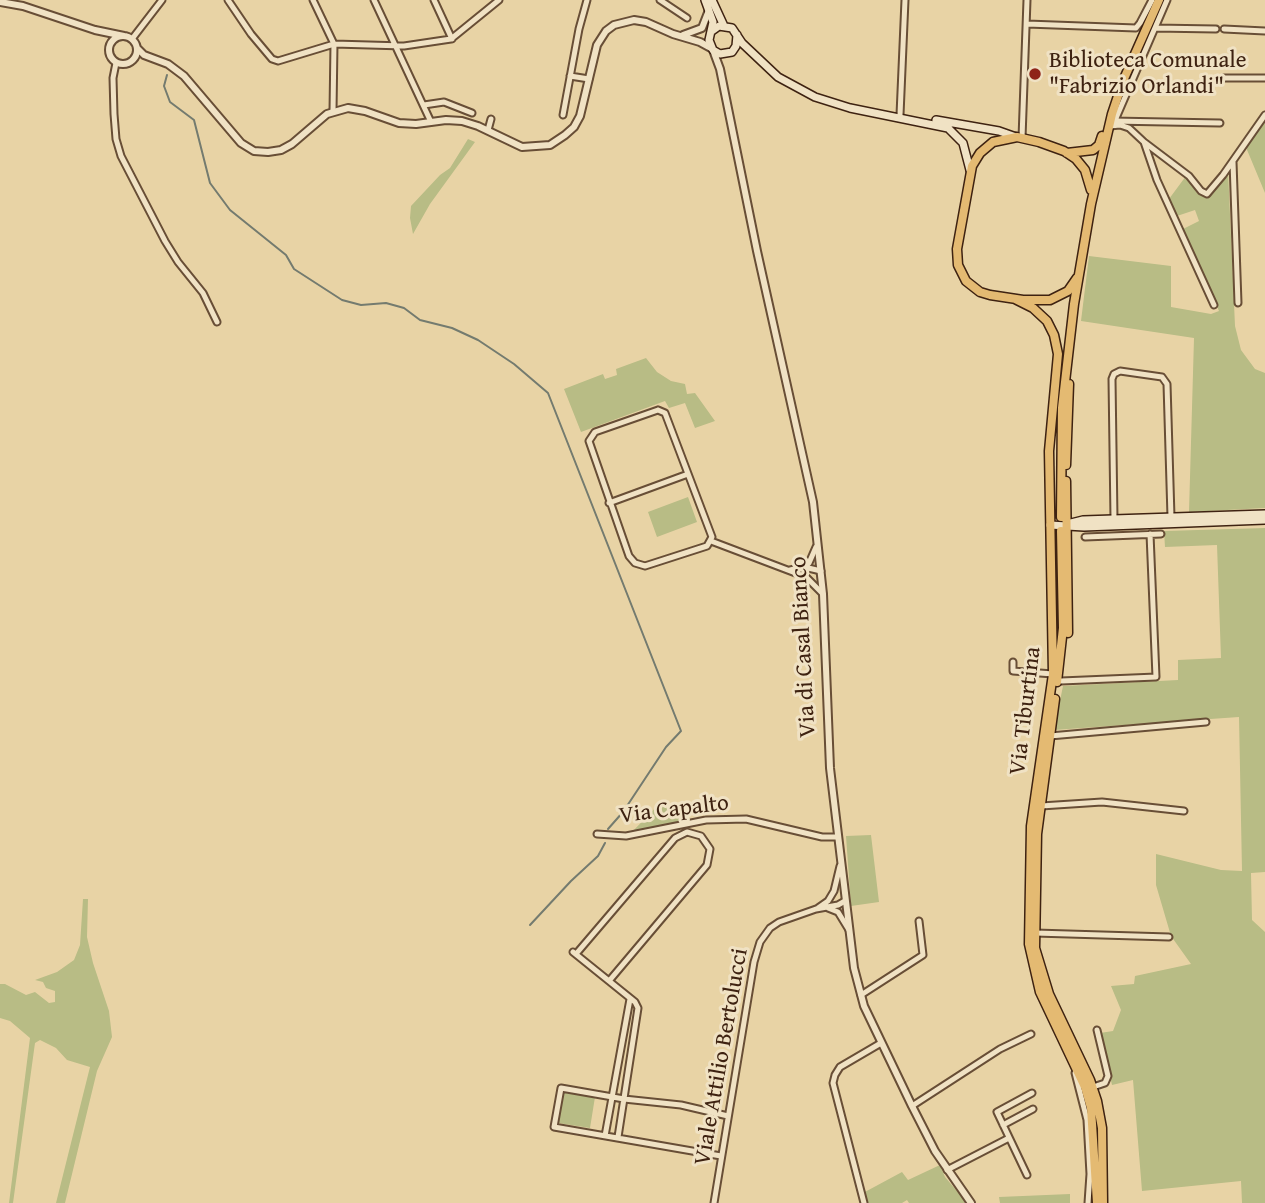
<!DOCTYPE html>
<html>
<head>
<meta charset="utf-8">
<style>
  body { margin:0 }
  canvas { display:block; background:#e8d3a5 }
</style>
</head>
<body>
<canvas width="1265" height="1203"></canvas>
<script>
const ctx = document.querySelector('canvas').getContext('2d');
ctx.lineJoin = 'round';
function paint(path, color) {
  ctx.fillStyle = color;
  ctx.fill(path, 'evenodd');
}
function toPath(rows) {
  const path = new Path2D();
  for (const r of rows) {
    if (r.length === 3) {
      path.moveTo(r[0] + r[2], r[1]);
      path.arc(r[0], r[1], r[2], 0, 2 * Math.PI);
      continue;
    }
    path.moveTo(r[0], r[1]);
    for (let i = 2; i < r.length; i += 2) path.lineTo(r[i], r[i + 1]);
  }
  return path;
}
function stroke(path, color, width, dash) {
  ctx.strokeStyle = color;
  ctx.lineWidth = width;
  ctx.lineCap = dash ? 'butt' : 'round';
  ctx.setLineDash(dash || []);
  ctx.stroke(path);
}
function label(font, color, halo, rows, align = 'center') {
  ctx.font = font + ' "Gentium Book Plus",serif';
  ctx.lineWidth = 6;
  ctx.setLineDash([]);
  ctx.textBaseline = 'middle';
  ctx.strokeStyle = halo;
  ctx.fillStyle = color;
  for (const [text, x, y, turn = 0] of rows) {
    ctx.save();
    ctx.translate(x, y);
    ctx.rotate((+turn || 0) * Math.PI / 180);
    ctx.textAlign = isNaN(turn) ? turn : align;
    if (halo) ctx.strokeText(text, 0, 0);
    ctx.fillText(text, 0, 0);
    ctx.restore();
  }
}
const green = toPath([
  [1265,118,1265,193,1245,145],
  [468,139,475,142,430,204,413,234,410,218,411,206,440,175,450,168],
  [1228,170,1235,326,1241,350,1255,369,1265,373,1265,508,1189,512,1194,338,1081,321,1089,256,1171,266,1171,307,1211,314,1219,311,1183,229,1199,221,1195,210,1177,216,1169,199,1186,176,1198,194,1204,196],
  [646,358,657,372,671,381,685,384,687,394,695,393,715,421,695,428,685,403,669,408,665,401,581,432,564,389,603,374,605,379,617,375,616,369],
  [688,497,697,522,657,537,648,512],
  [1265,528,1265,872,1251,873,1252,920,1265,932,1265,1203,1242,1203,1241,1181,1142,1191,1133,1080,1112,1085,1100,1033,1113,1031,1121,1010,1111,986,1134,984,1135,976,1191,964,1171,936,1156,885,1156,854,1221,870,1242,871,1239,717,1054,730,1063,686,1178,680,1178,660,1221,658,1217,545,1165,547,1164,531],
  [660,803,666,804,691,820,632,832],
  [871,835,879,902,851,906,846,836],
  [83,899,88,899,87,937,93,963,109,1011,112,1037,97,1071,65,1203,56,1203,90,1067,67,1060,56,1048,40,1040,35,1043,13,1203,9,1203,30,1038,10,1021,0,1018,0,984,5,984,26,995,35,992,49,1003,55,1002,55,991,46,988,43,982,35,980,57,972,74,960,80,945],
  [564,1092,595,1097,590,1128,558,1123],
  [940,1165,945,1177,967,1203,909,1203,907,1200,902,1203,866,1203,863,1193,902,1172,908,1180],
  [1070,1194,1070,1203,1000,1203,999,1197]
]);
const stream = toPath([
  [167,75,164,86,170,102,194,120,210,183,230,210,286,255,294,269,342,300,361,305,386,303,404,308,420,320,452,328,478,340,514,364,548,393,681,731,666,747,623,812,608,829],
  [530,925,571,881,598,856,605,843]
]);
const minor = toPath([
  [228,0,251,34,272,59,278,61,334,44,404,46,451,39,499,0],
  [313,0,334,44,333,111],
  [374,0,431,122],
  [434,0,452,39],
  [660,0,687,18],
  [1027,24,1136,28,1140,23,1152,0],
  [1155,28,1216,29],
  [1224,29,1265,31],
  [132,39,162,0],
  [116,63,113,78,114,114,116,139,121,156,165,241,178,262,203,293,217,322],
  [570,76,589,79],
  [1224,78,1265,78],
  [424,105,444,102,472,113],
  [563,115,579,29,587,0],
  [900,115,905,0],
  [1112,121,1220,123],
  [1113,125,1167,0],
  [1110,126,1120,125,1129,128,1144,142,1189,176,1201,191,1207,194,1223,175,1265,115],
  [488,130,491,119],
  [1022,138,1027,0],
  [1144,142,1157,180,1214,305],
  [1233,162,1238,303],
  [658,410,665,413,712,537,707,546,645,566,635,563,629,556,589,441,595,432,658,410],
  [609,503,688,474],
  [1114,519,1112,379,1114,374,1120,371,1162,377,1167,384,1171,517],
  [1085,537,1161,534],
  [711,541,806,577,823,594],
  [804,567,809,563,816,547],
  [790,570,804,567,821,571],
  [1013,662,1013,671,1053,674],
  [1061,681,1156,677,1150,534],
  [1050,736,1206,722],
  [1041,806,1102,802,1184,811],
  [597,834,626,836,706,820,746,819,822,837,838,837],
  [818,908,828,901,834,891,840,866],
  [828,908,838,912,849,930],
  [1035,933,1169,937],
  [573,952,635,1002,638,1008,618,1137],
  [576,954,675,838,687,832,701,836,710,849,707,865,609,981],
  [861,995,923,955,919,921],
  [1075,1073,1087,1120,1090,1174,1088,1203],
  [1093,1087,1105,1083,1108,1076,1097,1030],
  [912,1106,1000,1049,1031,1034],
  [1003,1125,1033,1109],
  [605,1136,630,999],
  [721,1156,554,1127,561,1088,624,1099,681,1105,728,1116],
  [947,1170,1009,1138],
  [1027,1175,997,1112,1032,1093],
  [714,1203,754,962,760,942,770,928,779,922,816,909,838,905,845,901],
  [864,1203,833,1083,835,1075,840,1067,881,1043]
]);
const tertiary = toPath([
  [0,2,23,6,95,30,124,36],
  [683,35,702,28,709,10],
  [123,50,14],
  [137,48,144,55,168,64,184,76,241,143,254,151,268,152,281,150,292,144,327,114,348,108,365,111,399,123,416,124,446,120,462,121,478,126,522,147,550,145,565,135,574,127,580,116,597,45,606,31,614,25,634,20,646,22,673,34,700,42,711,48],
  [713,50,720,69,757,251,813,502,823,594,830,768,854,968,864,1006,912,1106,935,1151,971,1203]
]);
const secondary = toPath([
  [705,0,713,22,709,40,713,50,720,54,732,52,736,46,737,35],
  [712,0,724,26],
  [712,31,719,26,732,28,742,43,778,77,815,97,850,108,948,128,963,143,970,170],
  [936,120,999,131,1016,137],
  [1071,523,1083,520,1265,514],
  [1050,525,1084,527,1265,520]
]);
const primary = toPath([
  [1067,153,1093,150,1099,145,1102,136],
  [1077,278,1068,291,1050,300,1023,300,990,295,980,292,966,281,958,265,957,249,972,166,980,153,993,142,1017,137,1039,142,1064,151,1076,159,1085,170,1091,190],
  [1015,299,1033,308,1047,321,1054,335,1058,354,1049,451,1053,674,1031,826,1029,944,1040,992,1085,1087,1091,1108,1097,1203],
  [1066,465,1069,384],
  [1066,481,1068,633],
  [1061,517,1062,408,1074,304,1091,204,1112,114,1123,81,1159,0],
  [1057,682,1063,628,1061,531],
  [1055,699,1037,834,1035,948,1049,994,1090,1080,1097,1101,1102,1128,1103,1203]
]);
const markers = [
  [1035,74,7,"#8f2418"]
];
const poiNames = [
  ["Biblioteca Comunale",1049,61],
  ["\"Fabrizio Orlandi\"",1049,87]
];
const streetNames = [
  ["Via di Casal Bianco",804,647,-93],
  ["Via Tiburtina",1026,711,-83],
  ["Via Capalto",674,810,-7],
  ["Viale Attilio Bertolucci",722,1057,-80]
];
paint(green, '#b8bc85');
stroke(stream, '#747b6f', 2);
stroke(minor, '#684e36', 9);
stroke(tertiary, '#684e36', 10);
stroke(secondary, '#3e2211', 10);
stroke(primary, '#3e2211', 11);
stroke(minor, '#f0e2c4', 5);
stroke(tertiary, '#f0e2c4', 6);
stroke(secondary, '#f0e2c4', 7);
stroke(primary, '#e4ba72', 8);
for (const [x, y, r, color] of markers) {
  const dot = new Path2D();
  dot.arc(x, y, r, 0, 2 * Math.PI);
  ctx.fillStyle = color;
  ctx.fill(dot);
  stroke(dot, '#f0e2c4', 2.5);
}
label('23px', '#3e2211', '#f0e2c4', poiNames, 'left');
label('23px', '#3e2211', '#f0e2c4', streetNames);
</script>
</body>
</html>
